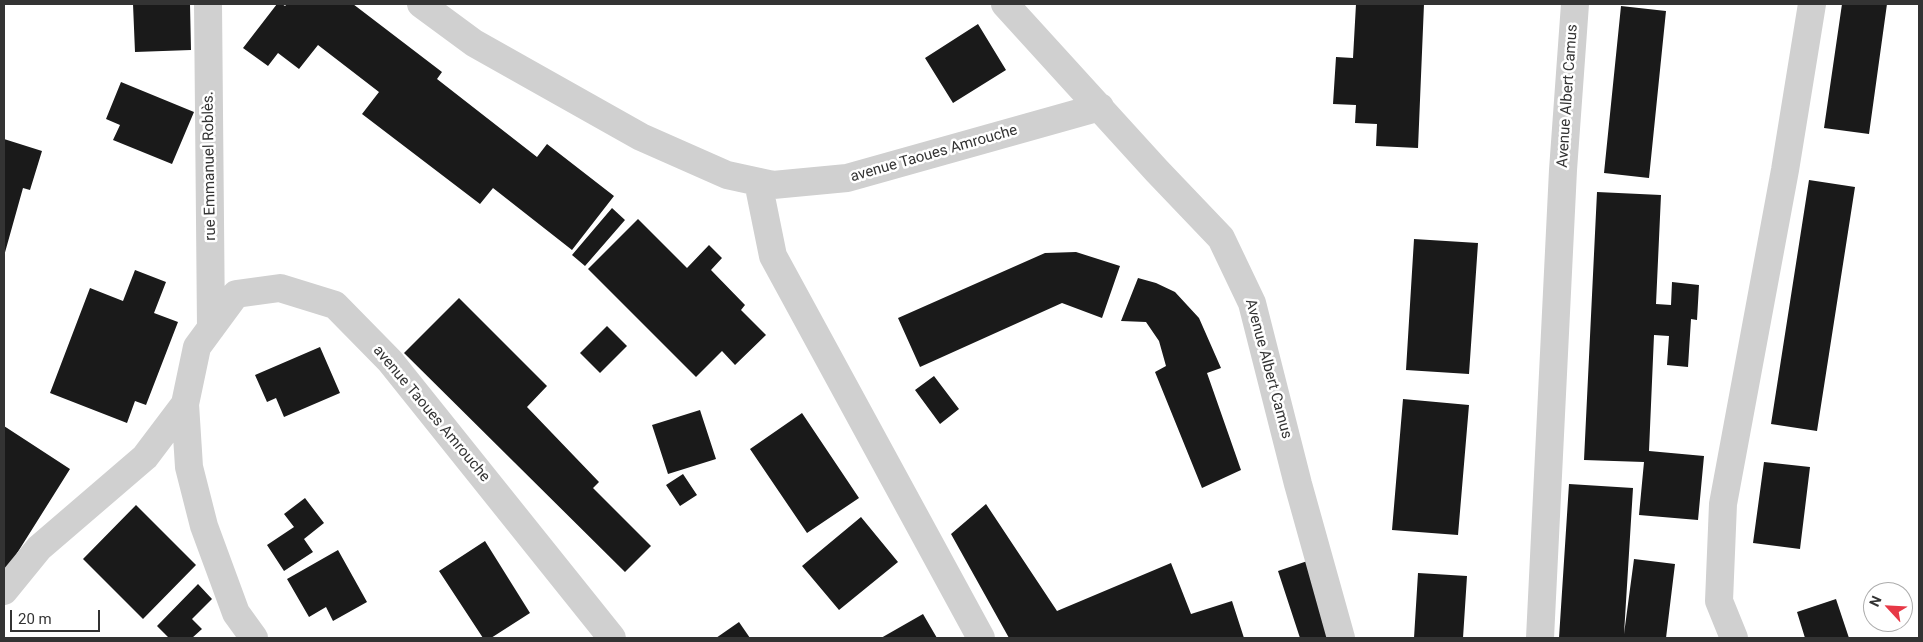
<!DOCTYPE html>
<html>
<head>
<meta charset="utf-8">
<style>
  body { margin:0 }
  #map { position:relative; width:1923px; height:642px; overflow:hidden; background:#fff; font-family:Roboto,sans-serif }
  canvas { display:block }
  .frame { position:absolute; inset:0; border:5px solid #333; pointer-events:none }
  .north { position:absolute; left:1863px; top:582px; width:50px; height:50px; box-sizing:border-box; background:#fff; border:1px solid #adadad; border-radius:50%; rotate:295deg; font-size:14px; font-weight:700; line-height:20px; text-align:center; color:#333 }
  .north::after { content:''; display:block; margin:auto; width:18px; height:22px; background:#e73846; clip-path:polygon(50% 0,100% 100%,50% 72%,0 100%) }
  .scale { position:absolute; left:10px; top:610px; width:90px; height:22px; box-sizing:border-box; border:2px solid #333; border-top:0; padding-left:6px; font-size:15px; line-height:18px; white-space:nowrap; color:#333; -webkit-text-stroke:4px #fff; paint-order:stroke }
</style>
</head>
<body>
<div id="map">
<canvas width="1923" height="642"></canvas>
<div class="frame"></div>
<div class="north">N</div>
<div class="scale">20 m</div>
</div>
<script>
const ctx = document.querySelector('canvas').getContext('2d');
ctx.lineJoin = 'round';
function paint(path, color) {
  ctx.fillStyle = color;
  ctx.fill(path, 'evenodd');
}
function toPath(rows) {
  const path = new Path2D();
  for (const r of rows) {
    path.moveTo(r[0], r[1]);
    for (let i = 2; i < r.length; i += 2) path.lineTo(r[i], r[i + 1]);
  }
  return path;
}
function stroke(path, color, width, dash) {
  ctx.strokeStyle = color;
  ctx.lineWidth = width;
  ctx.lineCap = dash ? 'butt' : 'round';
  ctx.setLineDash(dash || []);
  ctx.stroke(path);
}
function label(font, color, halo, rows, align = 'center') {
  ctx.font = font + ' Roboto,sans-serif';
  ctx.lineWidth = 5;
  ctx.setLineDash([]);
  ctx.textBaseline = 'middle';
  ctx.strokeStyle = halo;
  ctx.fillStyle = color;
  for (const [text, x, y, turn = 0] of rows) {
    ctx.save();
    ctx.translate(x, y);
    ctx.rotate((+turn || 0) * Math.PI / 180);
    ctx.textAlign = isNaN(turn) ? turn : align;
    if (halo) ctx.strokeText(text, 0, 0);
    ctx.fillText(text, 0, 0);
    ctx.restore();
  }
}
const building = toPath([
  [133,4,190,4,191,50,135,52],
  [277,4,282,4,285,6,287,4,353,4,442,72,437,79,537,157,547,144,614,196,572,250,493,188,480,204,362,114,379,92,318,45,299,69,278,53,268,66,243,48],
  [1356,4,1424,4,1418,148,1376,146,1377,124,1355,123,1356,105,1333,104,1336,57,1353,58],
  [1842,4,1887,4,1869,134,1824,128],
  [1621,6,1666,11,1649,178,1604,173],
  [978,24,1006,70,953,103,925,58],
  [121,82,194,112,172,164,113,140,120,125,106,119],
  [4,139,42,151,30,190,23,188,4,256],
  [1809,180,1855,187,1817,431,1771,424],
  [1597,192,1661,195,1656,304,1671,305,1672,282,1699,285,1697,320,1691,319,1688,367,1667,365,1669,336,1654,335,1649,451,1704,456,1698,520,1639,515,1644,462,1584,460],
  [612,208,625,220,585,266,572,255],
  [638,219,687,268,709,245,722,258,711,270,745,305,741,310,766,335,735,365,722,351,696,377,588,269],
  [1414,239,1478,243,1469,374,1406,370],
  [1076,252,1120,266,1102,318,1062,303,920,367,898,318,1045,253],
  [135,270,166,282,154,313,178,322,146,405,135,401,127,423,50,393,90,288,123,301],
  [1138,278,1156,283,1175,292,1199,318,1221,368,1207,373,1241,470,1202,488,1155,372,1166,366,1159,341,1146,322,1121,321],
  [459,298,547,386,527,407,599,482,593,488,651,546,625,572,404,353],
  [607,326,627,346,600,373,580,353],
  [320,347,340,393,284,417,276,398,267,402,255,375],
  [934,376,959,409,940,424,915,390],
  [1403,399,1469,405,1458,535,1392,530],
  [700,410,716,459,668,474,652,425],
  [802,413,859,498,807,533,750,449],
  [4,426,70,469,4,574],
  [1764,462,1810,467,1800,549,1753,543],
  [683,474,697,495,680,506,666,485],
  [1569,484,1633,488,1624,634,1634,559,1675,564,1666,638,1559,638],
  [305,498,324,523,304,539,313,552,284,571,267,545,294,527,284,514],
  [986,504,1057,611,1171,563,1191,614,1232,601,1244,638,1009,638,951,534],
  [136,505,196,565,143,619,83,559],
  [861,517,898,562,839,610,802,566],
  [485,541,530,613,491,638,483,638,439,571],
  [338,550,367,602,333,621,326,607,309,617,287,579],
  [1325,555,1330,638,1300,638,1278,571],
  [1418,573,1467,576,1463,638,1414,638],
  [198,584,212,599,192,619,202,629,192,638,169,638,157,626],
  [1836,599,1849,638,1805,638,1797,612],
  [923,614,937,638,881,638],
  [739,622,750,638,716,638]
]);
const minor = toPath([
  [208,4,211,328],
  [421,4,474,43,641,137,727,175,773,185,847,178,1100,107],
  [1005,4,1157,171,1221,238,1252,303,1298,484,1341,638],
  [758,182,773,256,981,638],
  [4,591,39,548,145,457,185,404],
  [254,638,236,613,204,526,189,467,185,404,197,347,236,294,280,288,335,305,390,361,612,638],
  [1540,638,1563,170,1575,4],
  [1734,638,1719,601,1723,504,1785,170,1812,4]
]);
const streetNames = [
  ["Avenue Albert Camus",1568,96,-86],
  ["avenue Taoues Amrouche",934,154,-16],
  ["rue Emmanuel Roblès.",210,166,-91],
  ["Avenue Albert Camus",1268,369,75],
  ["avenue Taoues Amrouche",431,414,50]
];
paint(building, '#1a1a1a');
stroke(minor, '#d0d0d0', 28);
label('15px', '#333', '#fff', streetNames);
</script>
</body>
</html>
